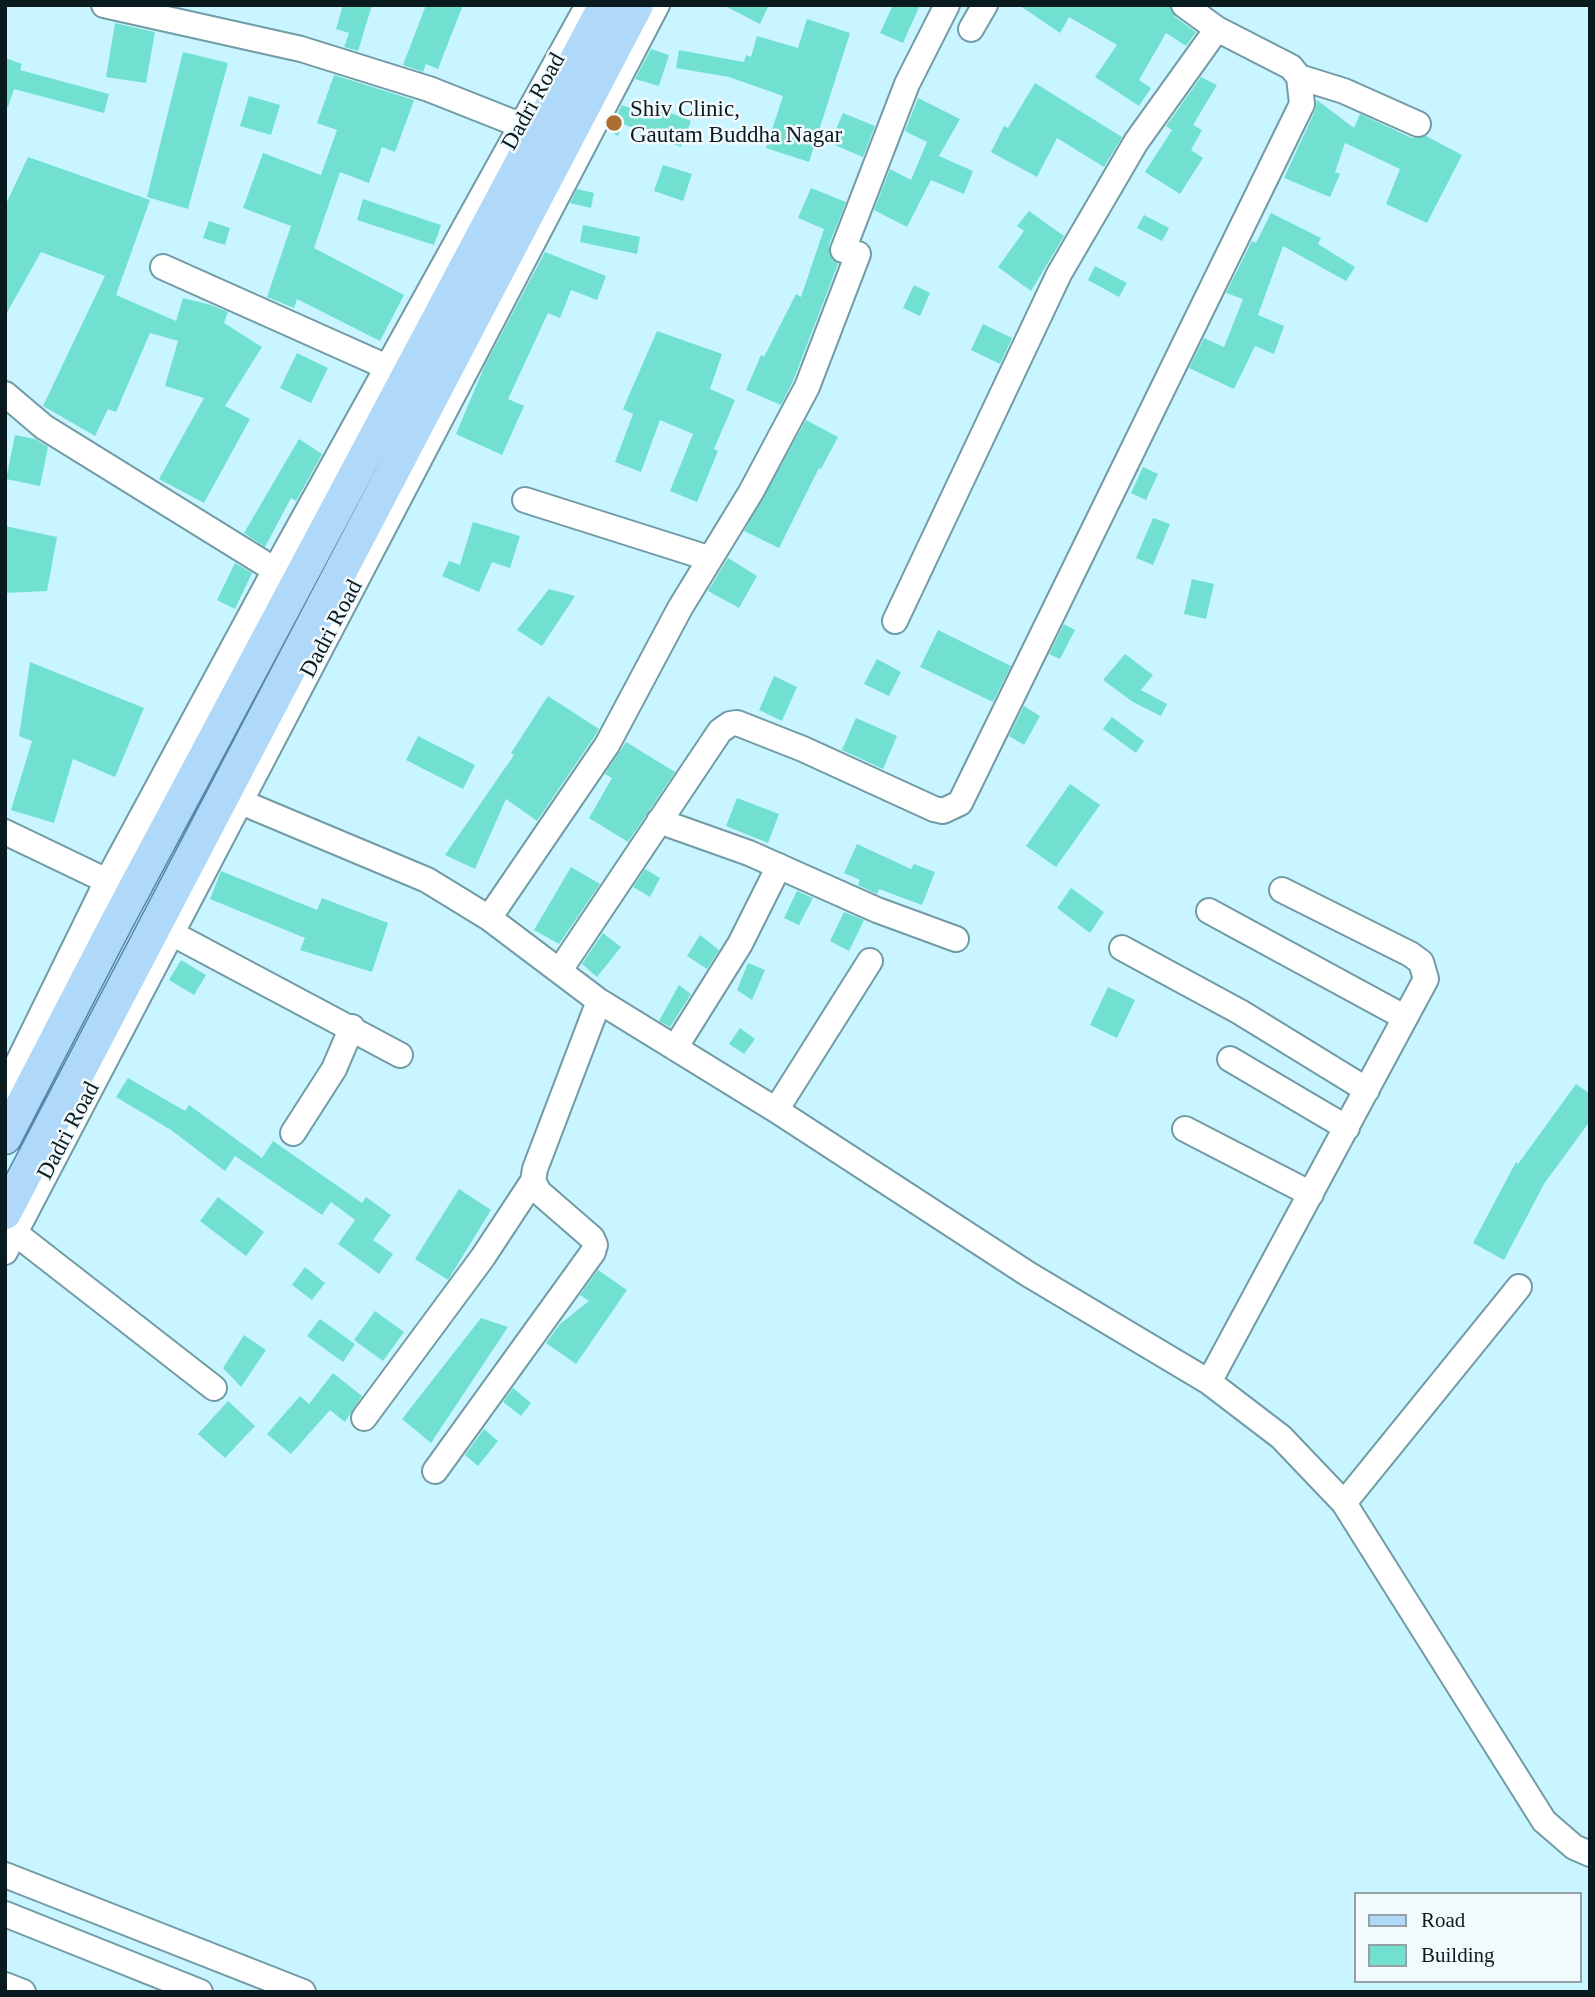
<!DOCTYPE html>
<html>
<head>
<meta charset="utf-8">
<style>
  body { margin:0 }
  #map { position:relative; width:1595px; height:1997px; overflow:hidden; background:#c8f5ff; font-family:Georgia,serif }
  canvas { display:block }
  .frame { position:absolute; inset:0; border:7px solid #0a1b1f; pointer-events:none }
  .legend { position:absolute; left:1354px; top:1892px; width:228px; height:91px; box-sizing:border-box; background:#f2fafd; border:2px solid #95a1a4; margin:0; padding:9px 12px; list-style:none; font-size:21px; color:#0a1b1f }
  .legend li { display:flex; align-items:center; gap:14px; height:35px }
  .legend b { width:35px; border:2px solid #95a1a4 }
</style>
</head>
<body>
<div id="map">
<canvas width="1595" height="1997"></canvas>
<div class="frame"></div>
<ul class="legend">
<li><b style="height:9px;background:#b0d9f9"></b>Road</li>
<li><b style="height:19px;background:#72e0d0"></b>Building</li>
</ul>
</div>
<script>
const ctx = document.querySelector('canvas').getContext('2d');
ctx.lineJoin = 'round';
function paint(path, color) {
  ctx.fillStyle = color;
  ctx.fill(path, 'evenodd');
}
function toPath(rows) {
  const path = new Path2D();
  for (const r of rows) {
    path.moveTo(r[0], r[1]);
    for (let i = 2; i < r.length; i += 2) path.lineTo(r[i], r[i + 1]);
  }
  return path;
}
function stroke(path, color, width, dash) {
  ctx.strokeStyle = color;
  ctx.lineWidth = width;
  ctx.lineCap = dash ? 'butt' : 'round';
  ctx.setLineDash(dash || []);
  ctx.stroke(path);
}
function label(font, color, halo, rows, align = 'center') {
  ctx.font = font + ' Georgia,serif';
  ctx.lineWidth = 5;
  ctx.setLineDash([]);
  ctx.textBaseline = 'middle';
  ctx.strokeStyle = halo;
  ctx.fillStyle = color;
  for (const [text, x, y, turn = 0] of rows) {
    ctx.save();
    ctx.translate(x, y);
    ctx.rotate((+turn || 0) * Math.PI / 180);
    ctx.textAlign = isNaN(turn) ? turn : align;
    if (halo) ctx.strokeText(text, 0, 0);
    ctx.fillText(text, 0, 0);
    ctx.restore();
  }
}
const building = toPath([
  [343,5,372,5,358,51,344,47,349,33,336,29],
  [426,5,463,5,438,69,426,64,423,72,403,65],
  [723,5,769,5,760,24],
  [893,5,920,5,903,43,880,33],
  [1019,5,1169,5,1175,17,1196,32,1186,46,1166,33,1139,80,1151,88,1139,106,1095,77,1117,45,1069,17,1060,33],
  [807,19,850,33,809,162,766,148,783,96,729,77,676,68,679,50,744,62,746,55,751,57,757,36,798,48],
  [115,23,155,32,146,83,106,77],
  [651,49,669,55,659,86,635,79],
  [183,52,228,63,188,209,147,197],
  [5,58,22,64,20,70,109,94,104,113,14,89,8,107,5,106],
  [334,75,414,100,395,152,382,147,369,183,340,172,314,248,404,295,380,341,297,299,294,308,267,297,291,226,243,208,263,153,321,175,337,130,317,123],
  [1201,77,1217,85,1193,125,1202,130,1191,150,1203,158,1180,194,1145,172,1172,130,1166,126,1169,122],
  [1035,83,1122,137,1104,167,1057,138,1037,177,991,152,1004,126,1008,128],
  [249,96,280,105,271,135,240,126],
  [918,98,960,119,939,156,973,171,964,194,931,180,907,227,874,210,890,169,911,180,927,142,905,131],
  [1317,100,1354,128,1360,114,1412,138,1426,136,1462,155,1427,223,1386,204,1400,169,1345,143,1335,172,1340,174,1330,197,1284,178,1315,111],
  [622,105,650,116,654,106,691,121,681,147,623,124,618,136,608,131],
  [843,113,875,126,863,157,830,143],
  [28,157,150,200,116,295,176,321,183,298,211,305,228,312,224,323,262,347,225,406,250,419,204,503,159,479,204,398,165,386,178,341,150,333,116,412,108,409,95,436,43,406,105,276,41,252,5,316,5,206],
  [663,165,692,174,683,201,654,191],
  [811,188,846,202,829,245,829,254,838,264,793,381,781,405,746,390,761,355,764,357,796,294,801,297,824,229,798,218],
  [577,189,594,193,591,208,570,203],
  [363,199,441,225,434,245,357,220],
  [1029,211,1064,236,1031,291,998,267,1024,231,1017,226],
  [1271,213,1321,238,1318,244,1355,267,1346,281,1283,246,1258,315,1284,326,1274,354,1255,346,1234,389,1189,368,1204,338,1224,347,1243,299,1226,293,1252,241,1256,243],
  [1144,215,1169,228,1162,241,1137,228],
  [209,221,230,228,225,245,203,238],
  [583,225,640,237,637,254,580,242],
  [545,252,606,276,597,300,571,290,560,318,548,313,508,399,524,406,502,455,456,434,485,365],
  [1095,266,1127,283,1119,297,1088,280],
  [914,285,930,293,920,316,903,308],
  [983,324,1012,338,1000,364,971,350],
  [657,331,722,354,710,389,735,400,714,449,718,451,697,502,670,491,693,434,660,420,641,472,615,462,633,414,623,409],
  [297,353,328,368,311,403,280,388],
  [806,420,838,437,821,469,819,468,779,548,744,531],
  [15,435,35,439,48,447,40,486,6,479],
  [299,439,322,454,296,501,291,498,265,547,244,533],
  [1143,467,1158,474,1146,500,1131,493],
  [1153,518,1170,524,1153,565,1136,558],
  [473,522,520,536,510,568,492,562,479,592,442,576,449,561,460,565],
  [5,526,57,537,47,591,5,593],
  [728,558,757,576,739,608,708,591],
  [235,563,252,573,235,609,217,600],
  [1192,579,1214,584,1206,619,1184,614],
  [549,589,575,596,542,646,517,630],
  [1064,624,1075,630,1060,659,1049,654],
  [938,630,1011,666,993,702,920,667],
  [1125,654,1153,675,1141,690,1167,704,1161,716,1133,702,1103,680],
  [877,659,901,672,889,696,864,684],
  [30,662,144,708,115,777,73,759,54,823,11,810,32,741,19,736],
  [774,676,797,687,782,721,759,710],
  [548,696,599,729,594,737,537,821,506,799,475,869,445,855,514,755,511,753],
  [1024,706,1040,716,1024,745,1009,736],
  [1112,717,1144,741,1136,753,1103,729],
  [856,718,897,736,883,769,842,750],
  [418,736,475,765,463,789,406,760],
  [626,742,675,772,628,842,589,818,612,778,605,774],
  [1070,784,1100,805,1056,867,1026,846],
  [737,798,779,814,768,843,726,826],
  [857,844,911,869,914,864,935,872,922,905,879,889,877,894,858,885,860,880,844,873],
  [571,867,600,884,559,944,534,930],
  [645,869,660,878,650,897,633,887],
  [221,871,317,910,322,898,388,923,372,972,300,950,305,938,210,899],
  [1071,888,1104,912,1090,933,1057,908],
  [797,891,813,898,799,925,784,918],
  [844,912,864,920,849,951,830,941],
  [603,933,621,947,597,977,582,964],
  [700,935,719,950,707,969,687,956],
  [181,960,206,975,194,995,169,980],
  [748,963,765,970,752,1000,737,990],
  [679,985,691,994,670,1027,659,1021],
  [1108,987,1135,1000,1117,1038,1090,1025],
  [740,1028,755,1039,744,1054,729,1044],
  [128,1078,185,1111,189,1105,262,1158,273,1141,362,1203,366,1197,391,1215,373,1240,393,1254,379,1274,338,1244,355,1220,331,1202,322,1215,235,1156,225,1171,171,1130,116,1097],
  [1576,1084,1590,1094,1590,1121,1544,1184,1504,1260,1473,1243,1516,1162,1518,1164],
  [459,1189,491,1210,448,1280,415,1259],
  [218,1197,264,1232,246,1256,200,1221],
  [305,1267,325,1283,312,1300,292,1285],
  [598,1270,627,1290,576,1364,546,1343,560,1324,589,1301,580,1295],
  [375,1311,404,1332,383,1361,354,1340],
  [481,1318,508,1327,431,1443,402,1419],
  [320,1319,355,1344,343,1362,307,1336],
  [244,1335,266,1350,241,1387,223,1368],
  [333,1373,362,1396,345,1422,330,1410,291,1454,267,1434,300,1396,309,1404],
  [513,1388,531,1403,521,1416,503,1402],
  [228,1401,255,1426,225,1458,198,1434],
  [484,1429,498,1441,478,1466,465,1455]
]);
const minor = toPath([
  [104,5,301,49,429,89,520,125],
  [971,29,985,5],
  [1299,77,1344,91,1418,124],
  [163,267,389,368],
  [5,394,44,427,275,570],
  [525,500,708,558],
  [895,621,1059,274,1136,142,1217,29],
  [241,802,427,880,489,918,599,1001,776,1110,1028,1274,1209,1382,1281,1437,1344,1503,1544,1821,1574,1847,1590,1854],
  [659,821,749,853,877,910,956,939],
  [5,832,107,881],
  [1209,911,1404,1017],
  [489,918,607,745,680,608,751,492,807,387,858,254,843,250,907,84,947,5],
  [173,934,400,1055],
  [1122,948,1240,1012,1367,1090],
  [560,970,720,731,730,724,737,723,803,749,934,809,943,811,960,803,1302,104,1299,77,1291,67,1217,29,1184,5],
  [675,1048,740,944,779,866],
  [1230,1059,1347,1128],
  [5,1089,107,881,275,570,583,14],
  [776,1110,870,961],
  [1185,1129,1311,1194],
  [293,1133,334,1069,352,1027],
  [15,1233,214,1388],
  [5,1252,657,5],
  [1209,1382,1426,979,1421,962,1410,954,1282,890],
  [364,1418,483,1257,533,1181],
  [435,1471,593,1252,595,1245,592,1238,539,1192,533,1181,535,1169,599,1001],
  [1344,1503,1519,1287],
  [5,1875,303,1992],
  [5,1914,200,1992],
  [5,1985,23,1992]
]);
const major = toPath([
  [5,1138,114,927,605,5],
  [5,1213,637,5]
]);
const markers = [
  [614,123,9,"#ac6f33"]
];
const streetNames = [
  ["Dadri Road",534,102,-61],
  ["Dadri Road",332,629,-62],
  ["Dadri Road",69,1131,-62]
];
const poiNames = [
  ["Shiv Clinic,",630,110],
  ["Gautam Buddha Nagar",630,136]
];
paint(building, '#72e0d0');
stroke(minor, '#719ba5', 28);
stroke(major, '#5386aa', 35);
stroke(minor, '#fff', 24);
stroke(major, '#b0d9f9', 32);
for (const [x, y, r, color] of markers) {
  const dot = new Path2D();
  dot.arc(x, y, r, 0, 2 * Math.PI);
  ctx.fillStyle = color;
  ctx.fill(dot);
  stroke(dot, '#f2fafd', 2.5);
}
label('23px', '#0a1b1f', '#f2fafd', streetNames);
label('23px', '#0a1b1f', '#f2fafd', poiNames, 'left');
</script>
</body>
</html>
